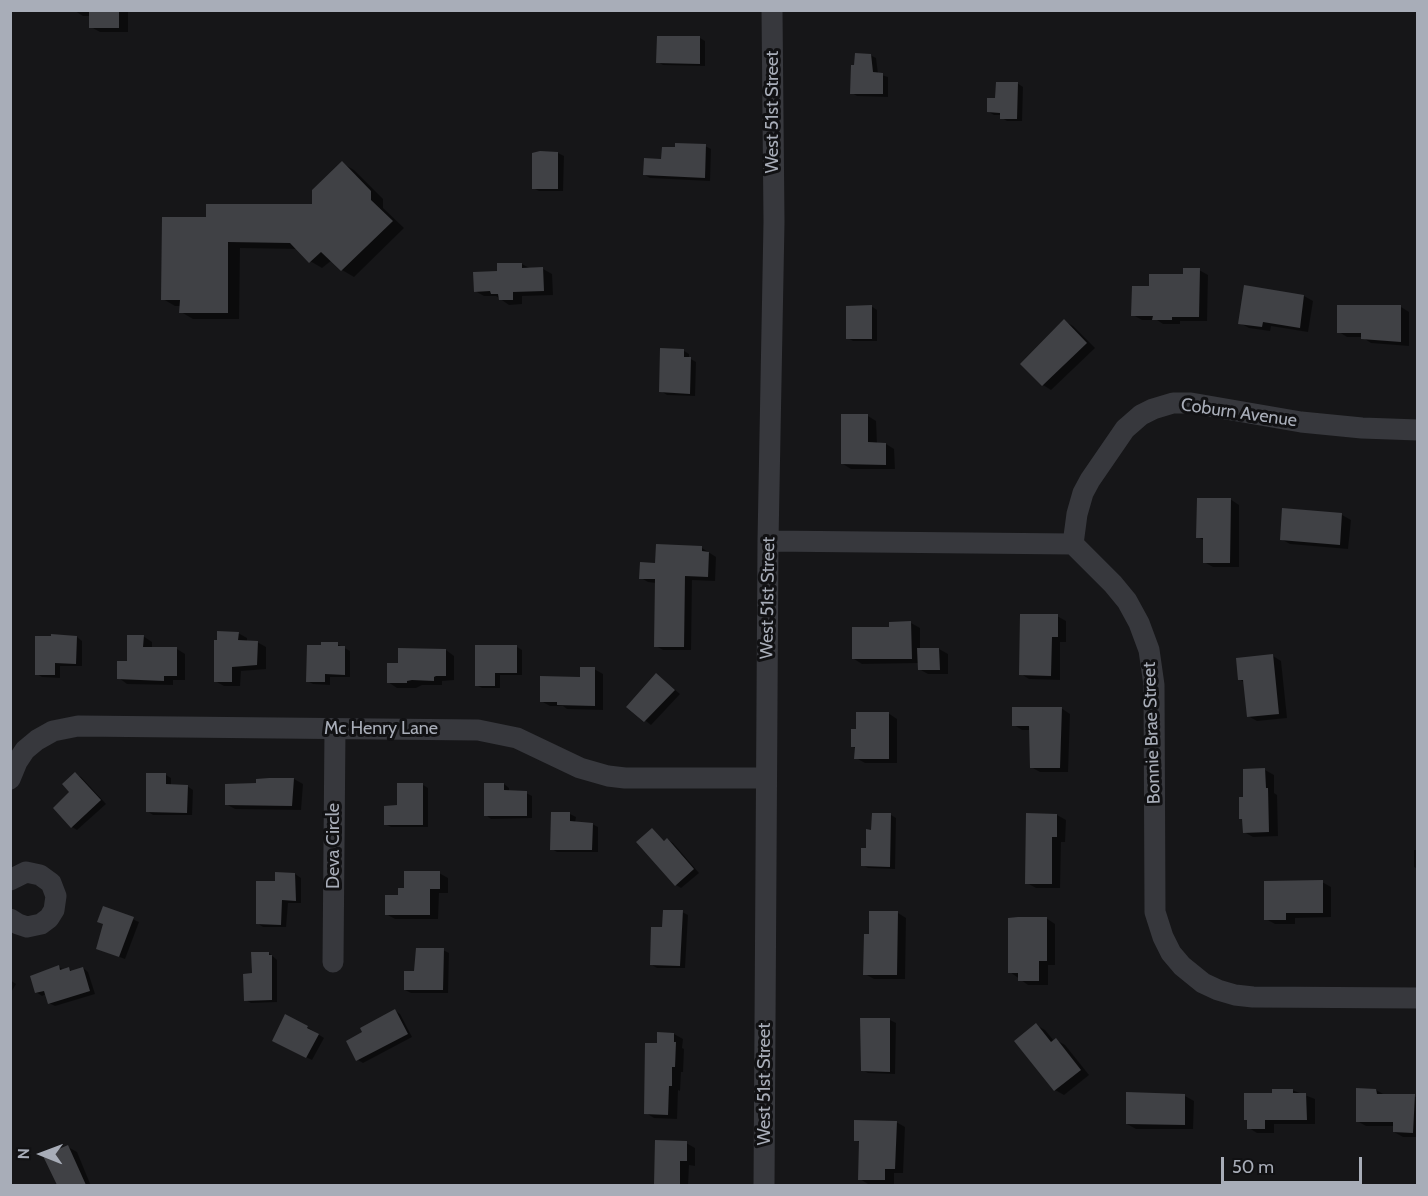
<!DOCTYPE html>
<html>
<head>
<meta charset="utf-8">
<style>
  body { margin:0 }
  #map { position:relative; width:1428px; height:1196px; overflow:hidden; background:#161618; font-family:Cabin,sans-serif }
  canvas { display:block }
  .frame { position:absolute; inset:0; border:12px solid #a8adb8; pointer-events:none }
  .north { position:absolute; left:12px; top:1124px; width:60px; height:60px; -webkit-text-stroke:4px #111113; paint-order:stroke; rotate:271deg; font-size:16px; font-weight:700; line-height:24px; text-align:center; color:#a8adb8 }
  .north::after { content:''; display:block; margin:auto; width:21px; height:27px; background:#a8adb8; clip-path:polygon(50% 0,100% 100%,50% 72%,0 100%) }
  .scale { position:absolute; left:1221px; top:1157px; width:141px; height:27px; box-sizing:border-box; border:3px solid #a8adb8; border-top:0; padding-left:8px; font-size:18px; line-height:21px; white-space:nowrap; color:#a8adb8; -webkit-text-stroke:4px #111113; paint-order:stroke }
</style>
</head>
<body>
<div id="map">
<canvas width="1428" height="1196"></canvas>
<div class="frame"></div>
<div class="north">N</div>
<div class="scale">50 m</div>
</div>
<script>
const ctx = document.querySelector('canvas').getContext('2d');
ctx.lineJoin = 'round';
function paint(path, color) {
  ctx.fillStyle = color;
  ctx.fill(path, 'evenodd');
}
function toPath(rows) {
  const path = new Path2D();
  for (const r of rows) {
    path.moveTo(r[0], r[1]);
    for (let i = 2; i < r.length; i += 2) path.lineTo(r[i], r[i + 1]);
  }
  return path;
}
function stroke(path, color, width, dash) {
  ctx.strokeStyle = color;
  ctx.lineWidth = width;
  ctx.lineCap = dash ? 'butt' : 'round';
  ctx.setLineDash(dash || []);
  ctx.stroke(path);
}
function label(font, color, halo, rows, align = 'center') {
  ctx.font = font + ' Cabin,sans-serif';
  ctx.lineWidth = 6;
  ctx.setLineDash([]);
  ctx.textBaseline = 'middle';
  ctx.strokeStyle = halo;
  ctx.fillStyle = color;
  for (const [text, x, y, turn = 0] of rows) {
    ctx.save();
    ctx.translate(x, y);
    ctx.rotate((+turn || 0) * Math.PI / 180);
    ctx.textAlign = isNaN(turn) ? turn : align;
    if (halo) ctx.strokeText(text, 0, 0);
    ctx.fillText(text, 0, 0);
    ctx.restore();
  }
}
const shadow = toPath([
  [10,10,12,10,12,37,10,37],
  [128,10,128,32,100,32,91,27,91,16,83,16,75,11],
  [700,38,705,41,705,66,663,65,658,62],
  [870,55,876,58,878,74,888,77,888,97,857,96,852,93],
  [1017,83,1023,87,1022,121,1007,121,1002,118,1002,115,994,115,989,112,997,100],
  [705,146,711,149,710,181,650,178,645,175,676,149],
  [558,153,564,156,563,191,539,191,533,188],
  [342,163,354,170,383,199,383,208,404,228,354,277,342,270,332,260,322,268,310,261,298,249,240,248,239,319,193,319,181,312,181,306,175,306,163,299,207,218,313,206],
  [522,264,531,269,543,269,552,274,553,295,522,296,522,304,509,305,496,296,484,296,475,291,498,272],
  [1199,270,1208,275,1207,321,1180,321,1180,324,1163,324,1157,320,1142,320,1133,315,1151,288],
  [1245,287,1304,296,1313,301,1308,332,1271,326,1270,331,1249,328,1240,323],
  [871,306,877,310,877,341,853,341,848,338],
  [1401,307,1409,312,1409,346,1371,343,1362,337,1347,337,1339,332],
  [1064,321,1073,326,1095,348,1051,390,1043,385],
  [684,351,689,354,689,358,696,362,695,396,667,395,661,391],
  [868,416,876,421,877,444,886,444,894,449,895,469,851,469,843,464],
  [1230,499,1239,505,1239,567,1213,567,1204,562,1205,541,1198,537],
  [1342,515,1351,520,1348,549,1290,544,1281,539],
  [702,548,716,557,715,581,692,580,691,650,663,650,656,646,656,583,648,582,641,578,656,565],
  [1057,616,1066,621,1066,642,1060,642,1060,680,1029,679,1021,674],
  [911,623,920,628,920,649,939,649,948,654,948,674,928,674,919,669,919,663,862,664,854,659,890,628],
  [238,633,247,638,247,642,257,642,266,647,266,669,241,671,240,686,224,686,215,681],
  [143,636,152,642,152,648,177,649,185,654,185,680,173,680,173,685,127,684,119,678],
  [77,637,82,641,82,666,60,666,60,678,42,677,37,674],
  [337,644,350,651,350,677,330,677,330,685,313,684,307,681],
  [517,647,522,650,522,675,500,675,500,688,482,688,476,685],
  [446,650,454,656,454,680,442,681,442,685,422,685,416,688,397,688,388,682,399,665],
  [1273,656,1281,661,1287,718,1257,721,1248,716,1245,683,1239,679],
  [594,669,603,674,603,710,567,709,563,706,550,706,541,701],
  [662,679,680,694,651,725,628,707],
  [1061,708,1070,714,1068,772,1040,772,1031,767,1031,730,1022,730,1014,725],
  [888,713,897,719,897,763,865,763,856,758,856,749,852,746,858,731],
  [1265,770,1274,775,1274,793,1277,795,1278,836,1253,837,1244,832,1244,820,1240,818,1245,799],
  [75,774,81,777,106,804,77,830,72,827,71,792],
  [166,775,171,778,171,785,187,786,193,790,192,815,153,815,147,811],
  [294,779,303,784,301,810,235,809,226,804,257,784,257,780],
  [504,784,509,788,509,792,526,793,532,796,532,818,491,819,486,815],
  [423,785,428,788,428,827,391,827,385,824,398,807],
  [570,814,576,817,575,823,592,824,598,827,598,852,557,852,552,849],
  [891,815,896,818,895,869,868,868,862,865,873,831],
  [1057,815,1066,820,1065,842,1061,842,1060,888,1036,888,1027,883],
  [652,830,666,842,668,840,673,843,699,873,681,888,676,885],
  [1414,850,1418,850,1418,869,1414,867],
  [439,873,448,878,448,893,439,893,438,919,395,919,386,914,405,890],
  [295,874,301,878,301,903,288,903,286,927,263,927,257,923,277,883],
  [1322,882,1331,887,1331,917,1295,918,1295,924,1275,924,1266,919],
  [104,907,139,922,125,959,103,951],
  [682,912,688,915,685,968,657,968,652,965,664,929],
  [898,913,906,918,905,979,874,979,865,974,870,936],
  [1046,918,1055,924,1055,965,1048,965,1048,985,1028,985,1010,972],
  [443,950,449,953,448,993,411,993,405,990,415,972],
  [269,953,277,960,277,1002,251,1003,246,1000,253,975],
  [59,967,64,970,69,969,73,972,83,968,88,972,95,994,55,1006,49,1003,46,994,42,996,36,992],
  [10,980,16,984,10,994],
  [395,1011,400,1014,412,1037,363,1063,358,1060],
  [861,1019,890,1020,896,1023,895,1074,868,1073,862,1070],
  [1036,1025,1045,1030,1054,1041,1056,1040,1065,1045,1089,1075,1064,1095,1055,1090],
  [307,1027,324,1038,312,1060,279,1044],
  [674,1034,683,1039,682,1048,684,1049,683,1072,681,1072,680,1091,678,1090,677,1119,654,1118,646,1113,659,1045],
  [1292,1090,1315,1099,1315,1124,1274,1124,1274,1133,1257,1133,1249,1128,1274,1094],
  [1376,1090,1385,1095,1418,1097,1418,1137,1403,1137,1394,1132,1394,1126,1366,1126,1357,1121],
  [1185,1096,1194,1101,1193,1129,1136,1129,1127,1124],
  [896,1122,905,1127,903,1173,894,1173,894,1185,868,1184,860,1179,861,1143,856,1140],
  [657,1142,686,1143,695,1148,695,1166,689,1165,688,1186,656,1186],
  [68,1147,77,1152,91,1186,58,1186,45,1156]
]);
const building = toPath([
  [89,10,119,10,119,28,89,28],
  [657,36,700,36,700,64,656,63],
  [855,53,871,54,873,72,883,73,883,94,850,94,851,65,854,65],
  [996,82,1018,82,1017,119,1000,119,1000,113,987,112,987,98,995,98],
  [675,143,706,144,705,178,643,175,644,158,661,159,662,147,675,147],
  [540,151,558,152,558,189,532,189,532,153],
  [342,161,371,191,371,200,393,221,341,271,321,252,309,263,290,243,228,242,228,313,179,313,180,300,161,300,162,217,206,217,206,204,312,204,312,190],
  [497,263,522,263,522,268,543,267,544,291,513,292,513,300,499,300,498,294,491,294,490,291,474,292,473,272,497,271],
  [1183,268,1200,268,1199,317,1172,317,1172,320,1152,320,1153,316,1131,316,1132,286,1149,286,1149,274,1183,274],
  [1244,285,1304,295,1300,328,1263,322,1262,327,1238,324],
  [872,305,872,339,846,339,846,306],
  [1337,305,1401,305,1401,342,1361,339,1361,333,1337,333],
  [1064,319,1087,343,1042,386,1020,364],
  [660,348,684,349,684,357,691,357,690,394,659,392],
  [841,414,868,414,868,442,886,443,886,465,841,464],
  [1197,498,1231,498,1230,563,1203,563,1203,538,1196,538],
  [1282,508,1342,513,1340,545,1280,540],
  [656,544,702,546,702,551,709,552,708,577,685,576,684,647,654,647,655,579,639,579,640,562,655,563],
  [1020,614,1058,614,1058,637,1052,637,1051,676,1019,675],
  [911,621,912,659,852,659,852,627,889,627,889,622],
  [217,631,239,632,238,640,258,641,257,665,232,667,232,682,214,682,214,640,217,640],
  [51,634,77,636,76,664,55,663,55,675,35,675,35,636,51,636],
  [127,635,144,635,143,647,177,647,177,676,164,676,164,681,117,679,117,661,127,661],
  [321,642,338,642,338,646,345,646,345,675,325,674,325,682,306,682,307,645,321,645],
  [475,645,517,645,517,673,495,673,495,686,475,686],
  [398,648,446,649,446,676,436,676,434,677,434,681,412,680,407,681,407,683,387,683,387,663,398,663],
  [917,648,939,648,940,670,918,670],
  [1273,654,1279,714,1247,717,1243,680,1238,680,1236,658],
  [580,667,595,667,595,706,557,705,557,702,540,702,540,676,580,677],
  [656,673,675,690,644,722,626,707],
  [1012,707,1062,707,1060,768,1030,768,1029,726,1012,726],
  [856,712,889,712,889,759,854,759,855,747,851,747,851,729,856,729],
  [1265,768,1266,788,1268,788,1269,832,1243,833,1242,819,1239,819,1239,797,1243,797,1243,769],
  [75,772,101,800,71,828,53,808,69,792,62,784],
  [146,773,166,773,166,784,188,785,187,813,146,812],
  [269,778,294,778,292,806,225,805,225,784,256,783,256,779],
  [397,783,423,783,423,825,384,825,384,806,397,805],
  [484,783,504,783,504,790,527,791,527,816,484,816],
  [551,812,570,812,570,821,593,823,592,850,550,850],
  [872,813,891,813,890,867,861,866,861,848,866,848,866,829,871,830],
  [1026,813,1057,814,1057,837,1052,837,1052,884,1025,884],
  [652,828,664,841,667,838,694,869,675,886,636,842],
  [404,871,440,871,440,889,430,889,430,915,385,915,385,895,398,895,398,888,404,888],
  [275,872,295,873,296,901,282,900,281,925,256,924,256,881,275,881],
  [1323,880,1323,913,1286,913,1286,920,1264,920,1264,881],
  [103,906,134,917,119,957,96,949,103,924,97,922],
  [663,910,683,910,680,966,650,965,651,927,662,927],
  [869,911,898,911,897,975,863,975,864,934,869,934],
  [1018,917,1047,917,1047,961,1039,961,1039,981,1018,981,1018,973,1008,973,1008,918],
  [416,948,444,948,443,990,404,990,404,971,414,971],
  [251,952,269,952,269,955,272,955,272,1000,244,1001,243,974,252,973],
  [59,965,60,970,69,967,70,971,83,967,90,991,48,1004,44,991,35,993,30,976],
  [395,1009,408,1034,356,1061,346,1041,362,1032,360,1028],
  [285,1014,308,1026,307,1028,319,1034,306,1058,272,1041],
  [860,1018,890,1018,890,1072,861,1071],
  [1036,1023,1051,1042,1056,1038,1081,1070,1054,1091,1014,1041],
  [657,1032,674,1033,674,1042,676,1042,675,1067,672,1067,672,1086,669,1086,668,1115,644,1114,645,1043,657,1043],
  [1356,1088,1376,1089,1377,1094,1415,1094,1413,1133,1393,1132,1393,1122,1356,1122],
  [1272,1089,1293,1089,1293,1093,1306,1093,1307,1120,1265,1120,1265,1129,1247,1129,1247,1120,1244,1120,1244,1093,1272,1093],
  [1126,1092,1185,1094,1185,1125,1126,1124],
  [854,1120,897,1121,895,1169,885,1169,885,1180,858,1180,859,1141,854,1141],
  [655,1140,687,1141,687,1161,680,1161,680,1185,654,1185],
  [68,1145,86,1185,57,1185,43,1156]
]);
const minor = toPath([
  [768,541,1073,544,1113,584,1127,601,1139,623,1149,650,1154,685,1155,912,1163,937,1171,953,1182,966,1203,983,1218,990,1235,995,1253,997,1418,998],
  [1073,544,1077,514,1083,493,1090,480,1125,429,1141,415,1153,409,1173,403,1191,403,1301,422,1362,428,1418,430],
  [10,779,17,762,25,750,37,740,53,731,78,726,478,730,517,738,580,768,608,776,625,778,766,778],
  [10,880,26,872,40,875,51,883,56,896,54,910,49,918,41,924,27,927,18,924,10,919],
  [333,962,335,729],
  [764,1186,768,541,774,222,772,10]
]);
const streetNames = [
  ["West 51st Street",773,112,-90],
  ["Coburn Avenue",1239,413,8],
  ["West 51st Street",768,598,-89],
  ["Mc Henry Lane",381,729],
  ["Bonnie Brae Street",1152,733,-92],
  ["Deva Circle",334,846,-90],
  ["West 51st Street",765,1084,-90]
];
paint(shadow, '#0007');
paint(building, '#404145');
stroke(minor, '#37383d', 21);
label('18px', '#a8adb8', '#111113', streetNames);
</script>
</body>
</html>
